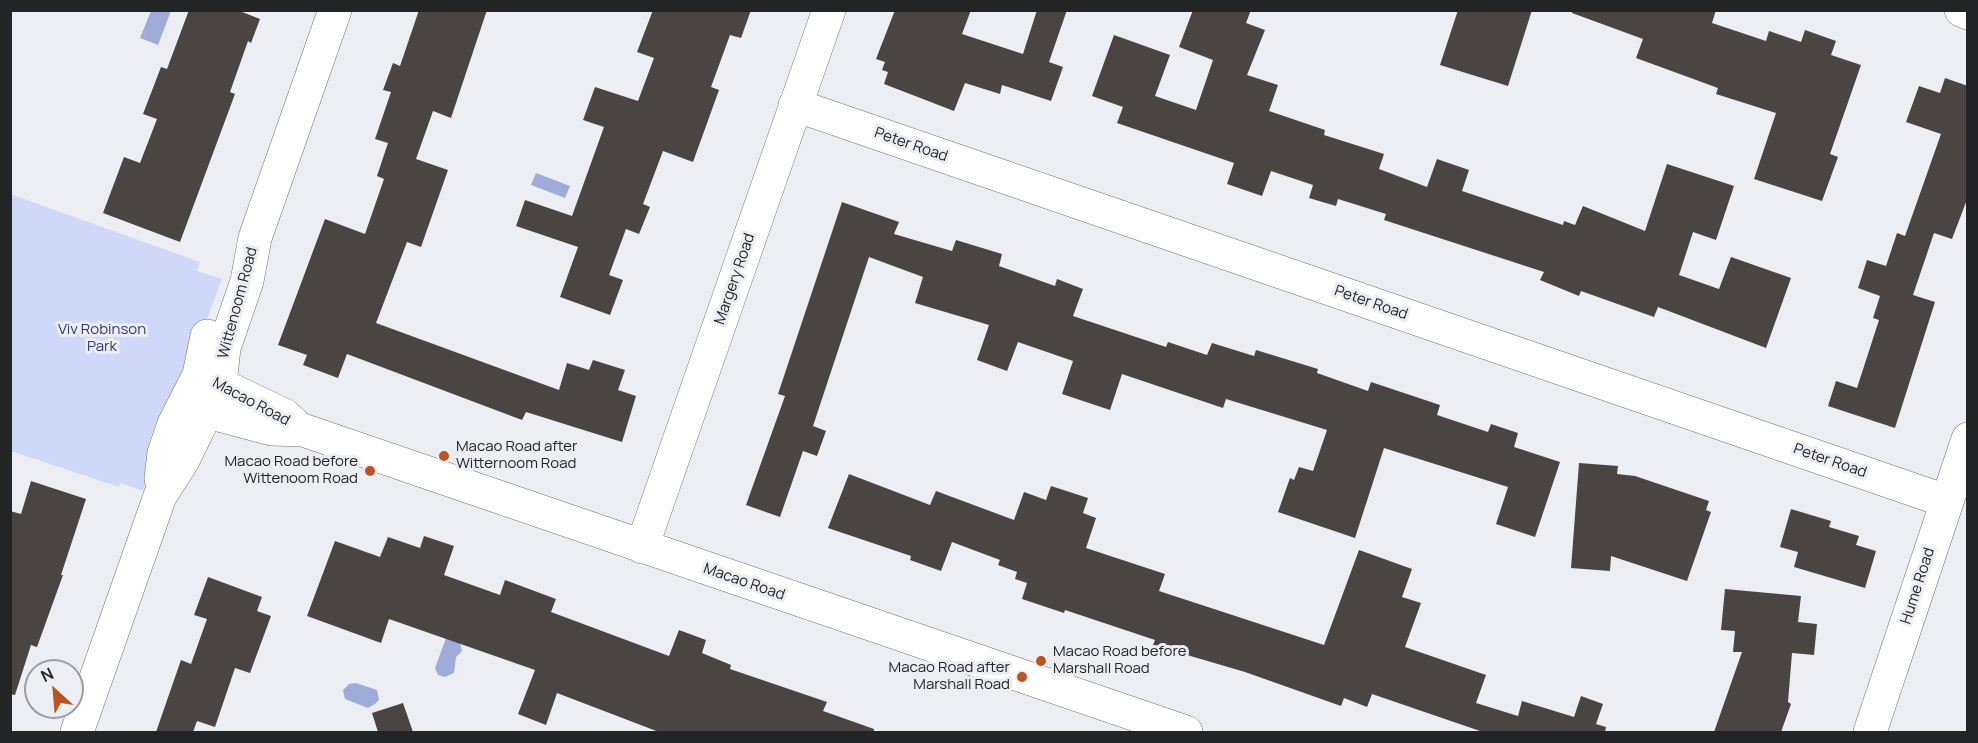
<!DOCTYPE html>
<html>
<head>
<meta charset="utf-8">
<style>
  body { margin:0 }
  #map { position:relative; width:1978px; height:743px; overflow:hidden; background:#edeef4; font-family:Manrope,sans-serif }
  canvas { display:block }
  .frame { position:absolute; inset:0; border:12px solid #232426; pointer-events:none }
  .north { position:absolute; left:24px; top:659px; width:60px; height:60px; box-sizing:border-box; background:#edeef4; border:2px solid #9c9da2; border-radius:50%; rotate:334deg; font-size:16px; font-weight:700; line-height:24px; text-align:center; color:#232426 }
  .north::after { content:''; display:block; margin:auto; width:21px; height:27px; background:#ba5523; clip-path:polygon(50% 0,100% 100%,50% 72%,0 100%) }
</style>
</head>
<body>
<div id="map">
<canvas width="1978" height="743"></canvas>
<div class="frame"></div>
<div class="north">N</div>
</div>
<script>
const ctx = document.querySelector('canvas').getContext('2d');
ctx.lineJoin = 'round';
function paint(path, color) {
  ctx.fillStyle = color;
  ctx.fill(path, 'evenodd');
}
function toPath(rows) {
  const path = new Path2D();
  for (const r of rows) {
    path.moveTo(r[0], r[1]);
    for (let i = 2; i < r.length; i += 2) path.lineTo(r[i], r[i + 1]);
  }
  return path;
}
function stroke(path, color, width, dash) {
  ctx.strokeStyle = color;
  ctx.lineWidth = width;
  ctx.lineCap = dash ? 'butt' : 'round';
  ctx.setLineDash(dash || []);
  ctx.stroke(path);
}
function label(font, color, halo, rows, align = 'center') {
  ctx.font = font + ' Manrope,sans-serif';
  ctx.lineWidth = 6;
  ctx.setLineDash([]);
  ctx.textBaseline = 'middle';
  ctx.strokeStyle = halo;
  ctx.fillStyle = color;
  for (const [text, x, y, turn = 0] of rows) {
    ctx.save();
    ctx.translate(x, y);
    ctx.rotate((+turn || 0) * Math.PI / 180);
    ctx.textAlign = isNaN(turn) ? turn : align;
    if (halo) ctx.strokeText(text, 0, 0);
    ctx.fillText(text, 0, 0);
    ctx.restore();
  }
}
const green = toPath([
  [10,194,200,262,197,271,222,279,143,491,120,483,119,487,11,451]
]);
const water = toPath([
  [151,11,171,11,158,45,140,38],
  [536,173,570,186,565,198,531,185],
  [446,638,460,643,462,651,456,657,454,673,445,677,438,675,435,668],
  [356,683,377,690,379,700,375,704,368,708,345,699,343,690,349,684]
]);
const building = toPath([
  [189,10,237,10,260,19,251,43,248,41,230,92,235,94,180,242,103,213,124,157,140,163,157,119,143,114,161,67,167,69],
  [419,10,487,10,451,118,433,111,416,159,448,170,421,247,407,242,376,323,559,390,567,363,589,370,593,360,625,370,618,390,636,396,622,442,526,412,522,420,347,354,338,378,303,365,307,355,278,345,325,219,365,234,384,179,377,176,388,143,375,139,391,92,383,90,393,63,400,66],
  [653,10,751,10,741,38,730,35,711,87,719,90,693,162,663,151,643,204,650,207,639,234,626,229,609,275,623,280,610,315,560,297,578,247,516,226,525,200,572,216,604,127,583,120,595,87,638,101,654,58,637,52],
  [895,10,971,10,962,34,1023,54,1037,10,1067,10,1049,62,1063,67,1051,101,1002,85,1000,94,965,83,954,111,884,84,888,72,882,70,885,62,876,59],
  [1193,10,1251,10,1246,23,1265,30,1247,75,1278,85,1269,111,1325,130,1324,135,1384,154,1379,169,1427,187,1437,159,1469,170,1462,191,1563,225,1564,221,1575,225,1583,206,1645,231,1667,164,1734,186,1716,240,1693,232,1679,275,1719,289,1731,257,1791,278,1766,348,1658,307,1654,317,1581,291,1579,296,1540,280,1544,272,1384,220,1386,214,1338,199,1336,206,1309,198,1313,185,1271,171,1262,196,1227,184,1234,163,1117,123,1123,107,1092,96,1114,35,1170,55,1155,96,1196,110,1213,60,1179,47],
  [1458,10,1532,10,1508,86,1440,65],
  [1572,10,1716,10,1712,23,1766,41,1769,31,1801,42,1805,30,1836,41,1831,55,1861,65,1830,154,1838,157,1822,201,1754,179,1776,113,1716,94,1718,88,1636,58,1643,39,1572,13],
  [1945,78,1968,86,1968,197,1952,239,1934,233,1913,295,1935,302,1895,428,1828,406,1836,381,1857,388,1879,320,1873,318,1880,296,1858,288,1867,260,1886,266,1897,233,1905,236,1941,134,1906,122,1919,86,1940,93],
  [842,202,899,222,894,234,952,251,956,240,1002,254,999,266,1055,286,1057,279,1083,289,1073,316,1166,347,1168,342,1207,355,1212,343,1254,356,1256,350,1318,369,1317,373,1368,391,1371,382,1440,405,1437,415,1488,432,1491,424,1518,433,1514,447,1560,462,1535,537,1496,524,1508,487,1384,448,1355,538,1278,512,1290,478,1294,480,1299,467,1313,471,1327,430,1226,399,1223,408,1122,374,1110,410,1062,394,1073,361,1018,342,1007,371,977,360,989,325,915,303,923,277,869,257,813,426,826,431,817,456,803,451,780,517,746,505,785,396,778,394],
  [1579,463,1618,466,1617,474,1635,476,1709,501,1706,510,1711,512,1687,581,1611,556,1610,571,1571,568],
  [849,474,930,505,936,491,1014,520,1024,492,1046,500,1051,486,1088,498,1083,513,1096,518,1086,548,1165,574,1159,591,1324,645,1359,550,1412,569,1402,597,1421,603,1405,647,1486,675,1476,703,1518,716,1522,701,1574,717,1581,696,1603,704,1596,724,1606,727,1605,732,1483,732,1372,694,1367,707,1344,698,1341,706,1245,672,1153,645,1155,640,1065,610,1064,613,1022,599,1027,583,1015,579,1017,572,998,565,1000,560,952,542,941,571,910,560,911,556,828,528],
  [31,481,86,499,61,575,63,575,37,647,31,645,15,695,10,694,10,511,21,514],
  [1791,509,1831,521,1829,527,1859,536,1856,545,1876,551,1865,588,1794,567,1798,552,1780,547],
  [424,536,454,546,444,575,500,595,505,580,556,599,551,612,669,656,679,630,706,640,702,653,731,665,730,669,827,702,823,711,874,729,874,732,659,732,557,693,546,725,518,714,535,670,389,619,381,643,307,616,335,541,380,557,388,537,420,548],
  [208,577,262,597,257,611,271,616,250,673,235,668,215,727,197,721,193,732,156,732,181,660,191,664,207,619,194,615],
  [1725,589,1801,596,1798,622,1817,624,1814,655,1792,653,1788,702,1791,704,1781,732,1714,732,1742,652,1733,652,1735,631,1721,630],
  [403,703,413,732,378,732,372,713]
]);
const minor = toPath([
  [1961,10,1968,13],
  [795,105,1946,501],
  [202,376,284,415,292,422],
  [187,403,208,412,272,429,303,430,1186,732],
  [161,479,164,453,174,424,199,375,207,336],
  [642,547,829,10],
  [77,732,160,496,183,460,220,384,224,348,247,281,255,238,335,10],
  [1870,732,1968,439]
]);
const markers = [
  [444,456,6,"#ba5523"],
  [370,471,6,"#ba5523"],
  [1041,661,6,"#ba5523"],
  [1022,677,6,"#ba5523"]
];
const streetNames = [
  ["Peter Road",911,145,19],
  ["Margery Road",735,279,-71],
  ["Wittenoom Road",238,303,-75],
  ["Peter Road",1371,303,19],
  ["Macao Road",251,402,28],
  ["Peter Road",1830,461,19],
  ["Macao Road",744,582,19],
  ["Hume Road",1918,586,-72]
];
const parkNames = [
  ["Viv Robinson",102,330],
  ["Park",102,347]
];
const poiNames = [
  ["Macao Road after",456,447],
  ["Witternoom Road",456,464],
  ["Macao Road before",358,462,"right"],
  ["Wittenoom Road",358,479,"right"],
  ["Macao Road before",1053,652],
  ["Marshall Road",1053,669],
  ["Macao Road after",1010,668,"right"],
  ["Marshall Road",1010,685,"right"]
];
paint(green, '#cfd8f8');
paint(water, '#9fabd9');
paint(building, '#4a4543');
stroke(minor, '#717378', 34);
stroke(minor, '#fff', 33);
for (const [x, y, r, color] of markers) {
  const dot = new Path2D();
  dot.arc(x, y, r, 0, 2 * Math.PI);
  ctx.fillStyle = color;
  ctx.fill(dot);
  stroke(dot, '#edeef4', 2);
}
label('15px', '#232426', '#edeef4', streetNames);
label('15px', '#2f3a73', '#edeef4', parkNames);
label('15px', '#232426', '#edeef4', poiNames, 'left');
</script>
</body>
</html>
